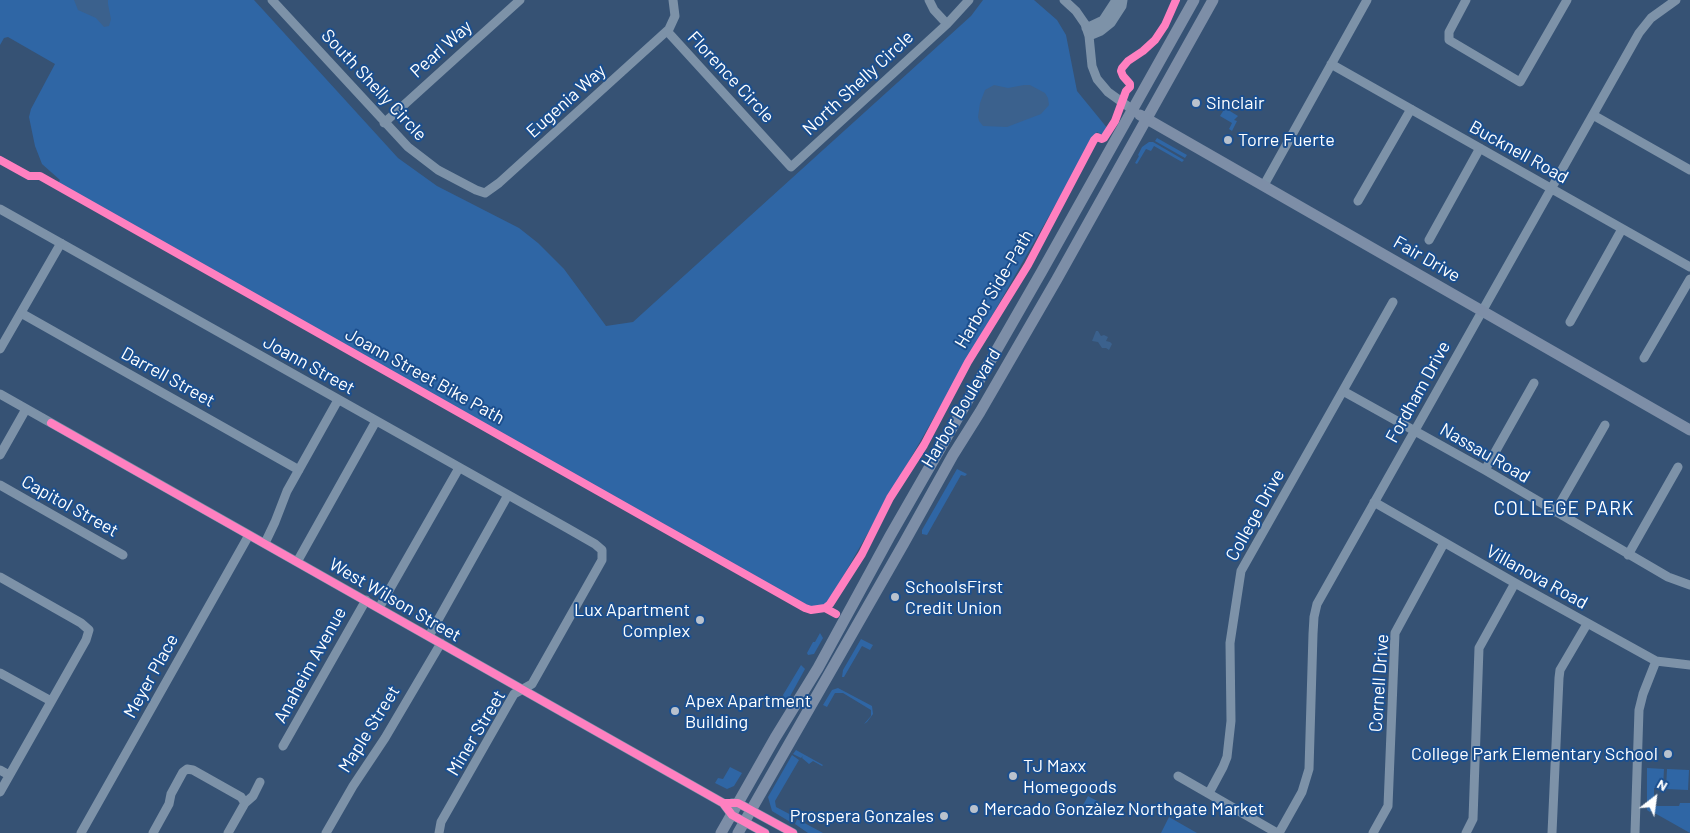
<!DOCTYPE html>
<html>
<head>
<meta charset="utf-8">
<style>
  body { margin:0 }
  #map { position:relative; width:1690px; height:833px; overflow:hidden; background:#365274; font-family:Barlow,sans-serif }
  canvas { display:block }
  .north { position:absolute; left:1630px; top:773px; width:50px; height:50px; -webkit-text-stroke:4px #1b4f8f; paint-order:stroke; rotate:30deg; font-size:14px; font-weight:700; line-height:20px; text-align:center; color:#fff }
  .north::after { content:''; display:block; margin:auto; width:18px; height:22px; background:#fff; clip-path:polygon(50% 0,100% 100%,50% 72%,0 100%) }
</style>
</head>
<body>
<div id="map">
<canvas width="1690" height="833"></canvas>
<div class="north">N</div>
</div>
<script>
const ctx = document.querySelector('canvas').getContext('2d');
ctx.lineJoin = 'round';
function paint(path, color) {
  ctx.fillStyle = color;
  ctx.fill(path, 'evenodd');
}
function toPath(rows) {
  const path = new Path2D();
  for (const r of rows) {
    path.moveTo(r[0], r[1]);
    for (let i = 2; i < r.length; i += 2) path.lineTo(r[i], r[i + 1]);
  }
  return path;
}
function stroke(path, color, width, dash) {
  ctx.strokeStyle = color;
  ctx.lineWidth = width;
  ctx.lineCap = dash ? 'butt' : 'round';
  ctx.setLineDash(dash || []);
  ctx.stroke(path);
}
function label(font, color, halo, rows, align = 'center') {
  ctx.font = font + ' Barlow,sans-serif';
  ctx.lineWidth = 4;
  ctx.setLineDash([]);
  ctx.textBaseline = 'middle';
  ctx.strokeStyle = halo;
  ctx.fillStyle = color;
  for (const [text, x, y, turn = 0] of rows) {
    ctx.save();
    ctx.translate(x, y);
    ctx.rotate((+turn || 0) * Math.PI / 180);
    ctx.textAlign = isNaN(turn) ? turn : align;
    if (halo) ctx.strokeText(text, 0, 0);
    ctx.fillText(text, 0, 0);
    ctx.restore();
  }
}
const green = toPath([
  [0,0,254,0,398,158,437,186,519,228,538,243,564,269,606,326,633,322,971,16,983,0,1034,0,1057,20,1066,35,1077,91,1108,129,1104,136,1097,132,829,601,824,605,812,608,806,606,58,184,60,180,42,164,35,146,29,117,31,109,55,64,8,37,4,38,0,45],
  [1225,108,1238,116,1234,120,1237,121,1232,131,1229,129,1232,123,1220,116],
  [1157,138,1187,155,1185,158,1155,141],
  [1149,142,1153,142,1184,160,1182,162,1154,146,1151,151,1146,149,1137,164,1135,163,1139,156,1138,155,1142,147],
  [957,469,967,474,965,476,961,475,927,535,922,534,922,530],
  [820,633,823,638,814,654,808,655,807,653,813,642,815,642],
  [861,639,873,645,870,650,862,646,844,677,842,677,843,670],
  [801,665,805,669,788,700,785,699,783,695],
  [838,688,872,706,873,714,867,722,864,724,871,716,871,710,843,693,835,693,827,707,823,705,832,690],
  [796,750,823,765,822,766,813,761,809,764,802,758,803,756,801,758,793,754],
  [792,755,799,760,775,801,776,807,795,817,792,823,772,811,768,797],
  [730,767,742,773,734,786,727,789,715,783,718,778,723,779],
  [1647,768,1664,769,1663,788,1654,788,1654,806,1679,806,1680,803,1690,803,1690,833,1651,811,1650,812,1647,810],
  [1667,769,1689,770,1688,790,1666,789],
  [1088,796,1099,802,1094,811,1083,805],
  [1169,817,1197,833,1161,833],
  [797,819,823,833,808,833,795,824]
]);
const water = toPath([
  [74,0,108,0,108,4,111,19,109,26,104,27,96,18,78,10],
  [994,85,1008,88,1024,85,1030,85,1045,93,1048,98,1049,105,1041,114,1007,127,983,126,979,121,978,117,980,103,985,90],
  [1096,331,1098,331,1101,336,1104,335,1108,337,1106,341,1110,342,1112,344,1109,350,1106,348,1102,348,1098,342,1092,341]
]);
const minor = toPath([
  [272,0,408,147,438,170,476,190,485,193,499,183,669,29,675,16,673,0],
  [929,0,934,10,947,24],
  [1064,0,1076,11,1085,24,1089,36,1092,66,1097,79,1108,92,1133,110],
  [1466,0,1449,32,1449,40,1520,82,1567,0],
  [1086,28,1103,20,1116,0],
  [667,31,791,167,947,24,969,0],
  [1089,36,1101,31,1111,23,1122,6,1123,0],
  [1331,64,1690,267],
  [1593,115,1690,170],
  [384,123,520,0],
  [1264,185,1367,0],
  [1358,201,1411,109],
  [0,209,567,528,595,544,602,550,602,560,532,684,514,694,441,822,439,833],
  [1429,240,1480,148],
  [21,313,299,470],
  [1570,322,1622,229],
  [0,349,61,243],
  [1644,358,1690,279],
  [1343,391,1485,470,1668,577,1690,585],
  [0,394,723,803,732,815,765,833],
  [0,455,26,409],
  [1485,470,1534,383],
  [0,485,123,555],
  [1374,502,1515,583,1656,661,1690,665],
  [1555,512,1605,425],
  [265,543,275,522,287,491,338,400],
  [1628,555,1678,467],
  [297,562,376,421],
  [0,577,81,623,89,630,86,640,0,792],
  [379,608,459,468],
  [429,636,508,495],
  [0,673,51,701],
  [283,746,366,600],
  [0,770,9,775],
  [1178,776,1277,833],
  [1209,793,1223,767,1227,757,1231,721,1230,643,1241,571,1393,302],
  [732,803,738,803,793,833],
  [81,833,249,535],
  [153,833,169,804,171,794,183,772,187,769,193,770,241,797,245,803],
  [228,833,245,803,253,796,260,782],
  [326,833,353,786,385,738,441,643],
  [1279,833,1302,792,1309,769,1313,634,1314,617,1317,604,1639,33,1651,18,1676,0],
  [1373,833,1388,806,1395,633,1444,543],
  [1466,833,1473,819,1479,648,1515,583],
  [1552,833,1559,678,1560,670,1587,624],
  [1635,833,1639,710,1643,694,1656,661]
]);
const major = toPath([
  [1140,115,1690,430],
  [721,833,775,738,818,668,890,536,1042,271,1194,0],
  [738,833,904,543,953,455,980,412,1057,279,1213,0]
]);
const cycleway = toPath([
  [0,160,29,176,40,176,805,608,811,610,825,608,836,614],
  [51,423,723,803,732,815,765,833],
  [825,608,830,604,862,554,890,498,924,445,968,362,1028,265,1094,140,1097,137,1102,139,1104,138,1115,121,1126,91,1130,87,1130,84,1123,76,1121,71,1122,68,1128,61,1143,51,1155,40,1165,25,1176,0],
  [724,803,738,803,793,833]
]);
const markers = [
  [1196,103,5,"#b9c2ce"],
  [1228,140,5,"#b9c2ce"],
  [895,597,5,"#b9c2ce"],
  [700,620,5,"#b9c2ce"],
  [675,711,5,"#b9c2ce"],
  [1668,754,5,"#b9c2ce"],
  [1013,776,5,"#b9c2ce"],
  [974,809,5,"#b9c2ce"],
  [944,816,5,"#b9c2ce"]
];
const streetNames = [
  ["Pearl Way",441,49,-42],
  ["Florence Circle",731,77,47],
  ["North Shelly Circle",858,83,-43],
  ["South Shelly Circle",374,85,47],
  ["Eugenia Way",566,101,-42],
  ["Bucknell Road",1519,152,29],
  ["Fair Drive",1427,259,30],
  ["Harbor Side-Path",994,289,-59],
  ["Joann Street",309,365,29],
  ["Joann Street Bike Path",425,376,29],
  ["Darrell Street",168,377,29],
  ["Fordham Drive",1418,392,-61],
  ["Harbor Boulevard",961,408,-59],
  ["Nassau Road",1485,453,30],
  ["Capitol Street",70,506,29],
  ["College Drive",1255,515,-61],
  ["Villanova Road",1537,577,29],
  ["West Wilson Street",395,600,30],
  ["Anaheim Avenue",310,665,-61],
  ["Meyer Place",151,676,-61],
  ["Cornell Drive",1379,683,-86],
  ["Maple Street",369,729,-58],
  ["Miner Street",476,733,-59]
];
const poiNames = [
  ["Sinclair",1206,103],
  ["Torre Fuerte",1238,140],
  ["SchoolsFirst",905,587],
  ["Credit Union",905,608],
  ["Lux Apartment",690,610,"right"],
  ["Complex",690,631,"right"],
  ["Apex Apartment",685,701],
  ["Building",685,722],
  ["College Park Elementary School",1658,754,"right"],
  ["TJ Maxx",1023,766],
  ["Homegoods",1023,787],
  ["Mercado Gonzàlez Northgate Market",984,809],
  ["Prospera Gonzales",934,816,"right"]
];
const neighbourhoodNames = [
  ["COLLEGE PARK",1564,509]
];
paint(green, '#2f66a5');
paint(water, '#3b618d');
stroke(minor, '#7d92a8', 9);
stroke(major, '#7d8ea7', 11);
stroke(cycleway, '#ff80c0', 8);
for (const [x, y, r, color] of markers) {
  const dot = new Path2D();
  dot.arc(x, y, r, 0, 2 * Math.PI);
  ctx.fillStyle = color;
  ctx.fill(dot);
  stroke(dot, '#1b4f8f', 2);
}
label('18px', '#fff', '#1b4f8f', streetNames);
label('18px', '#fff', '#1b4f8f', poiNames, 'left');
ctx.letterSpacing = '1px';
label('19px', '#fff', '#1b4f8f', neighbourhoodNames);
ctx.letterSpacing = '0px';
</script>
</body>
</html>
